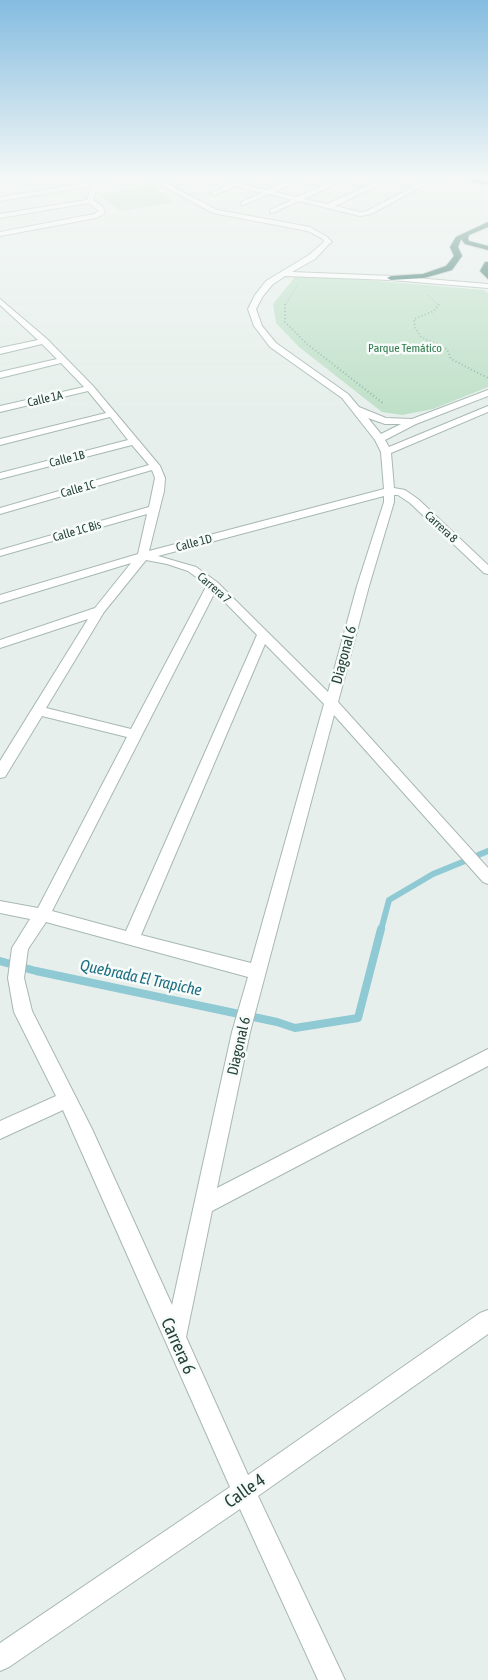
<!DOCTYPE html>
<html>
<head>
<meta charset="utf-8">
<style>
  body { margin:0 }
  canvas { display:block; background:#e6efeb }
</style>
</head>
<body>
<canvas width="488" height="1680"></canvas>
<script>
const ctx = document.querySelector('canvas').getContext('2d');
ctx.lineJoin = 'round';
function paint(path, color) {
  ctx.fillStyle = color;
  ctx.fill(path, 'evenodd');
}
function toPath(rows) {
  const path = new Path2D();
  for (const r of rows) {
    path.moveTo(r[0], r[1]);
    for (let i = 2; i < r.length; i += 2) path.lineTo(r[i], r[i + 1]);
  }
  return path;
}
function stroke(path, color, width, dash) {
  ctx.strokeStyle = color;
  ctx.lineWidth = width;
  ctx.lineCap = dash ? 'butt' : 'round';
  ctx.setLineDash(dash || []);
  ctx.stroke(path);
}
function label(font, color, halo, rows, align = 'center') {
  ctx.font = font + ' "Asap Condensed",sans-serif';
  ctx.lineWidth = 5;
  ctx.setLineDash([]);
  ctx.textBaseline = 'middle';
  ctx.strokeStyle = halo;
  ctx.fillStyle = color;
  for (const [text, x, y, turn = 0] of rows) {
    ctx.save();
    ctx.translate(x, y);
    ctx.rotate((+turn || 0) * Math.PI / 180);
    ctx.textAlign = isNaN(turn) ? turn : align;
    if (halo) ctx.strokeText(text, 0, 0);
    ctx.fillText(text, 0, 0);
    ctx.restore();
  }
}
const green = toPath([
  [152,186,174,202,120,211,101,196,103,194],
  [295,277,355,279,484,290,488,293,488,387,433,409,402,415,382,412,299,347,276,323,273,304]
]);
const streamFar1 = toPath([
  [476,856,488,851],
  [381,930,389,900,433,874,465,861]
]);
const stream = toPath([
  [0,961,36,971,277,1022,295,1028,358,1018,381,929]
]);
const pathFar1 = toPath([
  [428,295,438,305],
  [285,305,297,286]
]);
const path = toPath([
  [285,304,285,322,307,344,384,404],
  [439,304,434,311,414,319,415,328,421,337,447,349,451,359,488,378]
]);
const minor = toPath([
  [22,178,36,178,0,186,0,182,22,178],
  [95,178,101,178,93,200,103,207,105,213,96,218,0,236,0,232,94,214,99,211,89,203,0,218,0,214,87,200,92,186,0,201,0,197,94,182,95,178],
  [148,178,156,178,217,210,310,227,327,237,332,242,330,243,315,259,292,272,391,276,488,284,488,288,391,280,285,276,272,285,263,296,256,309,262,326,276,343,348,394,359,407,386,418,412,419,488,390,488,396,416,424,385,440,389,447,488,406,488,412,391,453,394,488,405,490,418,499,488,565,488,574,484,573,410,503,398,495,394,495,394,502,369,586,338,702,488,868,488,884,483,882,334,715,250,1032,217,1188,488,1049,488,1066,212,1211,186,1337,248,1475,480,1313,488,1310,488,1334,258,1496,345,1680,318,1680,240,1509,9,1667,0,1671,0,1643,230,1487,63,1110,0,1139,0,1121,56,1096,14,1012,8,978,12,948,30,919,0,913,0,901,38,908,127,737,42,716,5,777,0,778,0,761,88,619,0,648,0,640,95,608,131,563,0,603,0,595,138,554,147,514,0,556,0,550,149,507,155,478,152,470,0,514,0,508,149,465,132,445,0,479,0,473,128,440,110,417,0,445,0,439,106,413,88,391,0,412,0,406,84,387,61,363,0,378,0,372,57,359,42,344,0,354,0,348,38,340,0,305,0,299,47,339,93,386,160,466,165,478,164,491,149,551,384,489,381,452,375,440,342,398,270,347,254,326,248,309,255,295,266,281,309,255,324,242,323,239,308,231,213,213,148,178],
  [368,418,385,424,401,424,381,434,368,418],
  [384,496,384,502,357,586,328,692,217,582,196,567,158,556,384,496],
  [146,560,167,564,188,571,207,585,131,729,46,708,104,612,146,560],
  [215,592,257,635,126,931,52,911,215,592],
  [265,644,324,704,251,963,141,935,265,644],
  [46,922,248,977,232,1032,172,1305,92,1129,32,1011,24,978,28,949,46,922],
  [296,178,304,178,274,192,297,197,340,178,348,178,304,199,327,204,385,178,393,178,335,206,360,212,367,211,430,178,438,178,371,214,360,216,299,201,272,213,270,212,270,210,292,200,269,194,243,205,241,204,241,202,262,193,235,186,215,195,210,194,241,179,244,181,240,184,267,190,296,178]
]);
const highway = toPath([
  [461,178,488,181,488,185,462,179,461,178],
  [488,222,488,227,469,235,468,239,469,241,488,246,488,250,465,244,461,239,458,247,462,256,452,270,424,278,391,280,387,278,391,276,423,274,446,266,454,256,450,247,456,237,488,222],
  [485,262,488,262,488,279,480,271,485,262]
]);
const farParknames = [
  ["Parque Temático",405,348]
];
const farStreetnames = [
  ["Calle 1A",45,399,-13],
  ["Calle 1B",67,459,-14],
  ["Calle 1C",78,489,-16],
  ["Carrera 8",441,527,43],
  ["Calle 1C Bis",77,531,-16],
  ["Calle 1D",194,543,-15],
  ["Carrera 7",214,588,41]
];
const streetNames = [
  ["Diagonal 6",344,655,-75],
  ["Diagonal 6",239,1046,-77]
];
const waterNames = [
  ["Quebrada El Trapiche",141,978,12]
];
const nearStreetnames = [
  ["Carrera 6",178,1346,66],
  ["Calle 4",245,1491,-35]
];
paint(green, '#bfe0c8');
stroke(streamFar1, '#8ec9d4', 6);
stroke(stream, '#8ec9d4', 8);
stroke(minor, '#a8b8b2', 2);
stroke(highway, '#c2cac8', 2);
stroke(pathFar1, '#86b3a5', 1, [1, 2]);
stroke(path, '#86b3a5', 2, [1, 2.5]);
paint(minor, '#fff');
paint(highway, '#2f6f62');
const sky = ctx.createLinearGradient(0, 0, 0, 413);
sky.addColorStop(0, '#84bce0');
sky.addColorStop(0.43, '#f4f8f6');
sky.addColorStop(1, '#f4f8f600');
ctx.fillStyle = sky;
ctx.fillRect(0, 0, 488, 413);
label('12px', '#2d7a4b', '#f7fbf9', farParknames);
label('12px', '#24423a', '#f7fbf9', farStreetnames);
label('15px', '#24423a', '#f7fbf9', streetNames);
label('italic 16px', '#1c6f80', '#f7fbf9', waterNames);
label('18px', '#24423a', '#f7fbf9', nearStreetnames);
</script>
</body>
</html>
